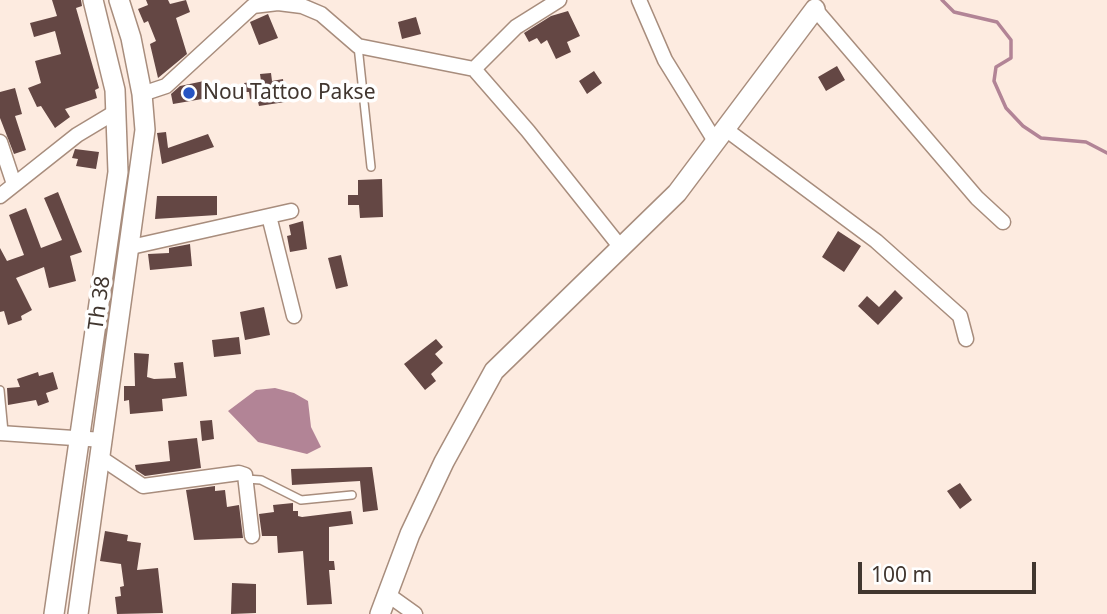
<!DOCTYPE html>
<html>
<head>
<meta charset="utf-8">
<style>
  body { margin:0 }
  #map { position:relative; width:1107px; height:614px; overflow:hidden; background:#fdebe0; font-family:"Noto Sans",sans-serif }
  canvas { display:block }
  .scale { position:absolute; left:858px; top:562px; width:178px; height:32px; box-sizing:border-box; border:4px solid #41362f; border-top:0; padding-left:9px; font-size:21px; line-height:24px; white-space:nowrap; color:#41362f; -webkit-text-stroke:5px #fff; paint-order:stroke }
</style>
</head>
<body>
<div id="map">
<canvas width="1107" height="614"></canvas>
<div class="scale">100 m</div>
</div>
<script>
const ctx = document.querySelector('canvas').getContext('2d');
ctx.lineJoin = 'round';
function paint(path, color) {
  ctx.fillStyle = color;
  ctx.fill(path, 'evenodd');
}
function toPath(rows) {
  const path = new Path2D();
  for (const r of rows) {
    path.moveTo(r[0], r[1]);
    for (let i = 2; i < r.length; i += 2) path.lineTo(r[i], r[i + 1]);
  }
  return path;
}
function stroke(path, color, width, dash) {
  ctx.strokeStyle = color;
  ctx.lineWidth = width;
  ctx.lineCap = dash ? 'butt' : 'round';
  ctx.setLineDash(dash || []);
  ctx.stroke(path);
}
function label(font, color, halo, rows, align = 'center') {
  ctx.font = font + ' "Noto Sans",sans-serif';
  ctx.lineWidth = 7;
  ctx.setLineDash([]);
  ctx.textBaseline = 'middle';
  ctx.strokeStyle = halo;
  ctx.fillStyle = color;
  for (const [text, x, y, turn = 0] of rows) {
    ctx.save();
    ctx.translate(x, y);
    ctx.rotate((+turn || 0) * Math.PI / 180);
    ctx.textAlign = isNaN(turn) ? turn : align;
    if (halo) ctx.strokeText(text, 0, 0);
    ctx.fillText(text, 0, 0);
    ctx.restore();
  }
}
const water = toPath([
  [275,388,294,393,308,401,311,427,321,447,307,454,258,442,228,411,256,390]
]);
const stream = toPath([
  [942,0,954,12,997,22,1011,40,1011,58,996,67,994,81,1006,108,1023,126,1041,138,1086,142,1107,153]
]);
const building = toPath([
  [52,0,81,0,82,6,76,8,99,88,95,90,97,98,65,109,70,117,55,128,41,106,37,107,28,88,41,83,35,61,61,54,55,31,34,37,30,23,57,16],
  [146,0,168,0,170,4,186,0,190,12,176,18,187,54,158,78,150,44,156,41,148,21,144,23,138,9,148,5],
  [568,11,580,36,567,42,571,52,556,59,547,40,541,44,537,38,529,42,524,33,551,16],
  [268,14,278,38,259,45,250,22],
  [416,17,421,34,402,39,398,22],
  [837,66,845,80,826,91,818,77],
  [594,71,602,83,587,94,579,81],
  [271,73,272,81,283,79,285,102,259,106,257,98,250,99,249,92,245,92,244,83,261,81,260,74],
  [204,81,208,98,173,104,171,94,180,86],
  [15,88,22,114,15,116,26,150,14,154,0,118,0,92],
  [166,132,168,148,208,134,214,147,162,164,157,133],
  [75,149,99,152,96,169,76,166,78,159,72,158],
  [382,179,383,217,360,218,359,205,348,205,348,195,358,195,358,180],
  [58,192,82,252,70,256,76,281,49,288,44,267,16,278,32,310,21,316,22,320,8,325,4,311,0,312,0,248,7,261,24,255,9,215,26,208,41,248,62,240,44,198],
  [157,196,217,196,217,215,155,219],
  [303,221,307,249,290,252,287,236,291,235,289,225],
  [838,231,861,246,844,272,822,257],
  [190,244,192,266,150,270,148,254,169,253,169,248],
  [341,255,348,286,336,289,328,258],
  [895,290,903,298,878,325,858,306,867,296,879,307],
  [264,307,270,335,245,340,240,312],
  [239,337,241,354,214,357,212,340],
  [436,339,443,347,435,354,443,363,431,374,436,381,425,390,404,364],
  [134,353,149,354,147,377,154,379,176,378,174,363,183,362,187,396,162,399,163,411,130,414,129,400,124,401,124,386,135,386],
  [38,372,39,376,53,372,58,389,46,393,49,402,38,406,36,400,8,405,7,388,20,387,17,379],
  [212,420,214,439,202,441,200,421],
  [197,438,201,468,145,476,136,470,135,465,170,461,168,441],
  [372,467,378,510,363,512,360,481,292,485,291,469],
  [960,483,972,500,960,509,947,491],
  [215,486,215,491,225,490,227,507,239,505,243,538,194,540,186,490],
  [293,503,293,511,298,511,298,516,302,517,351,511,353,524,329,527,329,561,334,561,335,570,329,570,332,604,307,605,303,551,278,553,277,536,262,536,259,514,274,512,273,505],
  [105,531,128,535,127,541,141,543,137,570,158,568,163,613,117,614,115,597,121,596,120,587,124,586,121,564,100,561],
  [232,583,256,584,256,613,231,614]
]);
const lane = toPath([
  [358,46,371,167],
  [0,390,4,432],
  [246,479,261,480,301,500,352,495]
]);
const street = toPath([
  [639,0,665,60,715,141],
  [815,9,977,198,1003,222],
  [474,69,516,27,559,0],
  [142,94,166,86,253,6,278,3,302,6,321,14,358,46,474,69,528,131,622,249],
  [724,128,876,241,960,316,966,339],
  [0,142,14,184],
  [0,196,77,135,117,111],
  [269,216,294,316],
  [131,247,291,211],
  [0,433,103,440],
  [101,458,143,486,239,473,245,475,252,536],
  [387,594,415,614]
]);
const secondary = toPath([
  [54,614,118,172,115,90,93,0],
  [78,614,145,130,142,94,131,38,119,0],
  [380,614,410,534,444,462,494,371,677,193,815,9]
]);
const markers = [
  [189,93,7,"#2755c3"]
];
const poiNames = [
  ["Nou Tattoo Pakse",203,93]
];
const streetNames = [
  ["Th 38",100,303,-82]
];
paint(water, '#b28496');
stroke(stream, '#b28496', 3.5);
paint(building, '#644744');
stroke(lane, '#a88d7d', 10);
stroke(street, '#a88d7d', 17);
stroke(secondary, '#a88d7d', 22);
stroke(lane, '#fff', 7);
stroke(street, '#fff', 14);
stroke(secondary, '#fff', 19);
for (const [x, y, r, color] of markers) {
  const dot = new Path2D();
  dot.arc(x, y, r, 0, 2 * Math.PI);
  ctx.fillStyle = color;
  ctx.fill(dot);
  stroke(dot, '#fff', 2.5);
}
label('21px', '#41362f', '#fff', poiNames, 'left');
label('21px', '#41362f', '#fff', streetNames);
</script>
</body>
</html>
